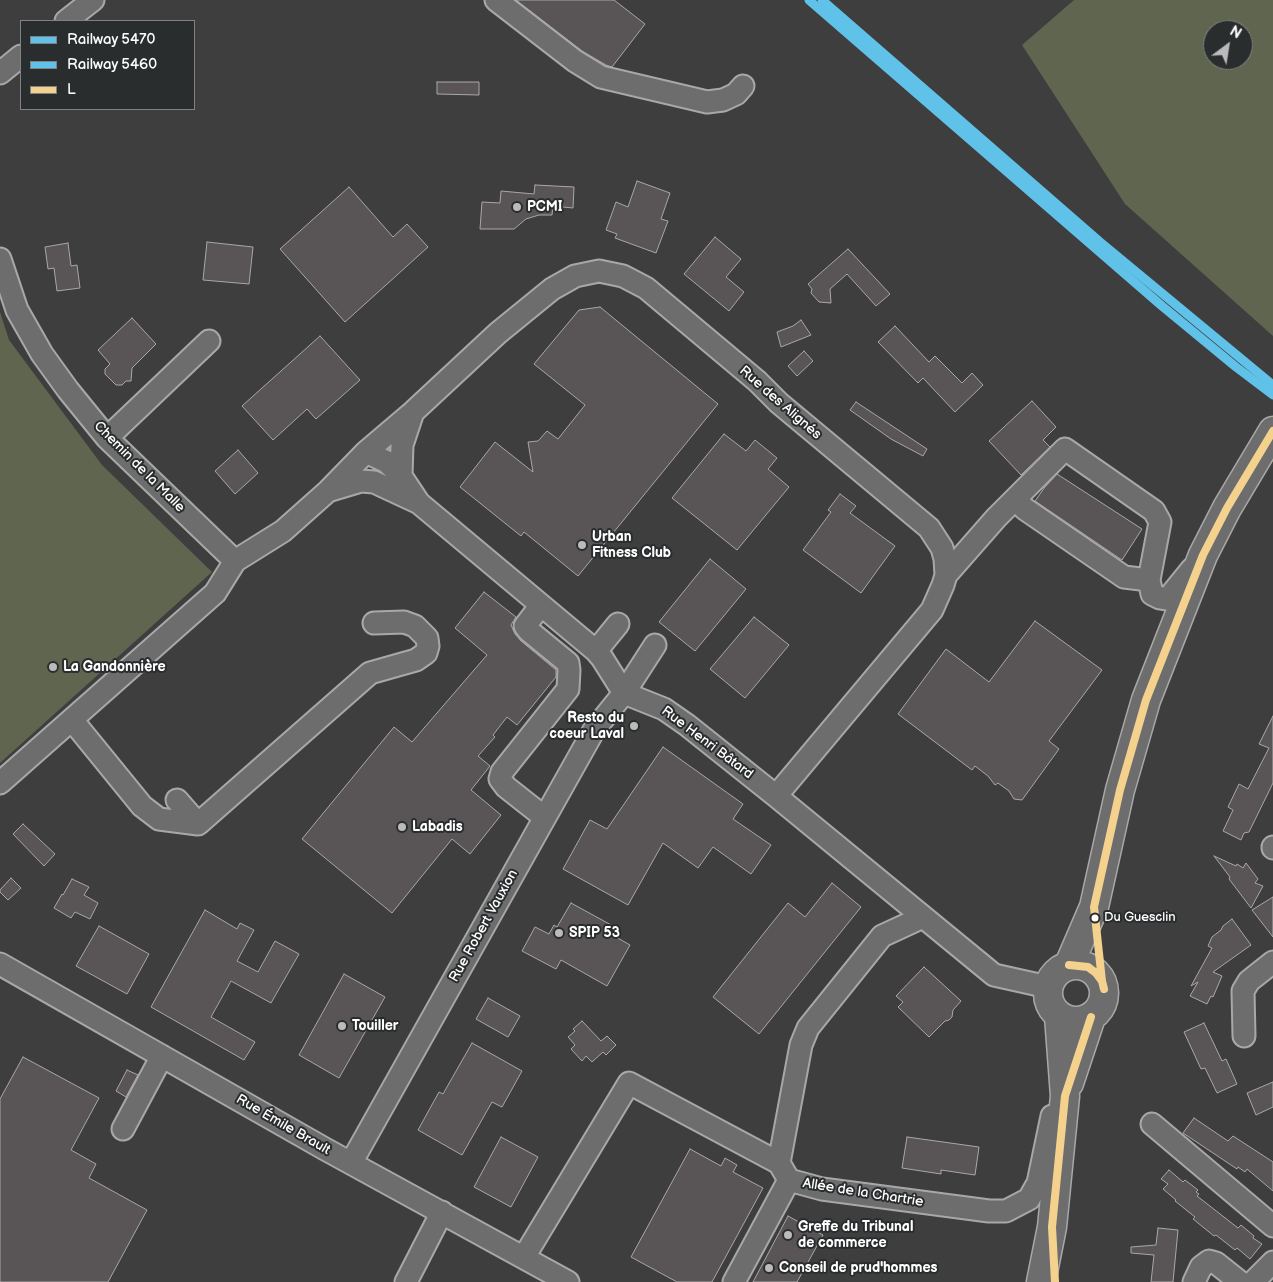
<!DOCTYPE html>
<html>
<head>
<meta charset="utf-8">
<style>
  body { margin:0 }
  #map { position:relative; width:1273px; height:1282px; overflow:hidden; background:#3f3e3f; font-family:"Balsamiq Sans",sans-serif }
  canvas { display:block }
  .legend { position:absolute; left:20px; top:20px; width:175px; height:90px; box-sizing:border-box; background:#2a2d2e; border:1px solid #7f8182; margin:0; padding:6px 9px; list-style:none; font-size:15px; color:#fff }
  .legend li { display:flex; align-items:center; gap:10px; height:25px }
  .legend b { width:25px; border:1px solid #7f8182 }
  .north { position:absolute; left:1203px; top:20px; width:50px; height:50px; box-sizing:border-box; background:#2a2d2e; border:1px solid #7f8182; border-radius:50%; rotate:31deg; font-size:14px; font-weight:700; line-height:20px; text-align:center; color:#fff }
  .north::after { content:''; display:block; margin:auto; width:18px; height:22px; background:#bcbbbc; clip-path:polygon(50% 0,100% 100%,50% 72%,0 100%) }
</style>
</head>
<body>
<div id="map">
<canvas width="1273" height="1282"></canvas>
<ul class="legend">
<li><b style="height:6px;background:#60c2e8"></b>Railway 5470</li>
<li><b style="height:6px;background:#60c2e8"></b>Railway 5460</li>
<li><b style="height:6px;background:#f4d28e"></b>L</li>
</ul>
<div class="north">N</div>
</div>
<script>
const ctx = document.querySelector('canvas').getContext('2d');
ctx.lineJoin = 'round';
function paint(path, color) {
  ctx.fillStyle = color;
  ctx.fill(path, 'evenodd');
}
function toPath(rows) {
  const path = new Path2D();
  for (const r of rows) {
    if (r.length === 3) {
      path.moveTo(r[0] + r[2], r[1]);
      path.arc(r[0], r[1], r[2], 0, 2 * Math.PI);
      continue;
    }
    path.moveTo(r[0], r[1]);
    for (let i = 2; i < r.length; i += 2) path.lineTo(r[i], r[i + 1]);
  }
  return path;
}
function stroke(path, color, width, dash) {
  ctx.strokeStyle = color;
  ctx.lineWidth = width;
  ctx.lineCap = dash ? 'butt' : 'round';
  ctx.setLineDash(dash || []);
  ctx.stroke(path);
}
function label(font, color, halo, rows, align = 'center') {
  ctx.font = font + ' "Balsamiq Sans",sans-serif';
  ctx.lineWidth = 4;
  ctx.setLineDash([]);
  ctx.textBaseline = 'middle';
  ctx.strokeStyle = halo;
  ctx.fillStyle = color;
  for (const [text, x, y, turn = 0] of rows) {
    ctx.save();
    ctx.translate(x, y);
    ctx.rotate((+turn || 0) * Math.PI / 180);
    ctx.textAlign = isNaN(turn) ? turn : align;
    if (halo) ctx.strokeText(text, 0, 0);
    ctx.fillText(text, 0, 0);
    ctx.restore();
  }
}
const green = toPath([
  [1074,0,1273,0,1273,336,1125,204,1022,45],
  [1213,30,1243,30,1243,60,1213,60],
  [0,312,9,340,102,465,212,572,0,763]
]);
const building = toPath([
  [516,0,614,0,645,24,612,67,606,65,582,51,516,0],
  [437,82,479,82,479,95,437,94,437,82],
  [637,181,670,193,661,219,668,221,656,253,615,238,617,234,606,230,616,202,628,207,637,181],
  [535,185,574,187,573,208,553,206,552,215,539,215,526,219,514,229,480,229,482,202,500,203,501,191,534,194,535,185],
  [349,187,393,237,407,224,428,247,345,322,280,249,349,187],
  [715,237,741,259,726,277,744,292,729,311,684,274,715,237],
  [207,242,253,247,249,284,203,280,207,242],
  [68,243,71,266,77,265,80,288,57,291,54,268,48,269,45,247,68,243],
  [848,249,890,294,876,306,847,274,830,289,831,303,819,302,811,293,812,289,808,284,848,249],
  [600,307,718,404,578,576,524,532,521,536,460,487,495,442,533,472,528,442,538,441,547,431,558,439,585,405,534,364,579,310,600,307],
  [132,318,156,344,132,368,131,381,126,381,122,385,116,385,105,374,105,369,110,364,98,350,132,318],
  [801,320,811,335,781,347,777,332,793,326,801,320],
  [895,326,929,362,935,356,962,383,972,373,983,385,955,412,923,378,918,383,878,342,895,326],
  [320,336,360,380,316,419,307,409,273,440,242,406,320,336],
  [804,351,813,361,797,376,788,366,804,351],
  [1032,401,1056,427,1043,440,1050,447,1021,475,989,441,1032,401],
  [856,402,927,449,923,456,891,439,850,410,856,402],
  [724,434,746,451,755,440,777,458,768,469,789,487,737,550,672,498,724,434],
  [238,450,258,473,235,494,215,471,238,450],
  [1057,474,1142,529,1122,560,1035,501,1045,487,1057,474],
  [840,494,856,506,850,513,895,546,861,593,803,550,831,512,828,510,840,494],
  [710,559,746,589,695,651,659,622,710,559],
  [484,592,516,617,511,625,515,634,521,641,556,670,556,677,517,725,507,717,493,735,495,737,478,756,490,766,471,790,501,815,470,854,452,839,392,913,302,839,394,727,412,742,487,655,455,628,484,592],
  [754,617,789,645,745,698,710,669,754,617],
  [1035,621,1102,670,1049,741,1059,749,1022,800,1014,799,1009,791,998,783,995,785,988,776,975,766,972,770,898,714,946,649,989,682,1035,621],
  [1273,716,1273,783,1249,832,1244,833,1241,840,1223,831,1233,810,1228,807,1239,784,1248,789,1269,748,1259,744,1273,716],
  [663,747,743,804,733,819,771,845,751,874,713,847,698,868,663,843,628,905,563,869,590,820,607,829,663,747],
  [23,824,55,854,44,866,13,834,23,824],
  [1214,856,1236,866,1237,864,1243,868,1246,863,1258,879,1255,883,1263,886,1251,908,1229,879,1230,877,1214,856],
  [11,878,21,888,8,900,0,892,0,890,11,878],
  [72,879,89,887,84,895,98,903,90,919,75,912,71,918,54,908,62,894,63,895,72,879],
  [832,883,861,907,759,1034,713,997,788,903,805,917,832,883],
  [1273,897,1273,937,1252,910,1273,897],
  [571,903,613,926,609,933,630,945,607,986,561,960,556,969,522,951,535,927,549,934,554,925,557,927,571,903],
  [205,910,237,929,240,923,254,930,237,961,258,972,275,941,299,954,271,1003,231,981,211,1017,255,1042,244,1060,151,1007,205,910],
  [1232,919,1251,945,1213,972,1222,976,1213,997,1211,996,1207,1004,1190,996,1198,982,1191,986,1212,948,1208,946,1212,937,1221,930,1223,926,1232,919],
  [99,926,149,954,127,994,76,966,99,926],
  [924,967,961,1001,953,1010,952,1017,949,1020,945,1021,929,1037,898,1007,903,1002,896,996,924,967],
  [344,974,385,997,339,1078,299,1055,344,974],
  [488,998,520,1016,508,1037,476,1019,488,998],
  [582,1021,601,1041,607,1036,616,1045,606,1055,603,1052,592,1062,586,1056,582,1061,571,1049,575,1045,568,1037,575,1031,573,1029,582,1021],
  [1204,1023,1222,1061,1226,1059,1237,1084,1217,1093,1205,1068,1201,1069,1184,1032,1204,1023],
  [472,1043,522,1071,502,1107,492,1102,462,1155,418,1130,439,1092,443,1094,472,1043],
  [23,1057,99,1098,71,1150,96,1164,89,1178,147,1210,108,1282,0,1282,0,1099,23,1057],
  [127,1070,138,1075,126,1097,116,1091,127,1070],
  [1273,1082,1273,1107,1256,1115,1247,1093,1273,1082],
  [1194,1118,1228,1141,1233,1136,1273,1162,1273,1191,1247,1169,1245,1172,1238,1167,1237,1169,1183,1133,1194,1118],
  [501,1137,538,1157,511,1207,474,1187,501,1137],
  [907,1137,979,1147,975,1175,941,1170,941,1174,902,1168,907,1137],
  [690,1149,721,1166,725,1158,737,1165,733,1172,763,1188,712,1282,677,1282,631,1257,690,1149],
  [1169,1170,1183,1182,1185,1180,1198,1190,1196,1192,1199,1194,1197,1196,1238,1228,1241,1225,1254,1236,1253,1238,1262,1244,1250,1259,1237,1248,1235,1250,1216,1235,1214,1236,1193,1219,1195,1217,1175,1201,1176,1200,1163,1189,1168,1184,1161,1179,1169,1170],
  [788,1216,823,1235,797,1282,753,1282,788,1216],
  [1158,1228,1178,1230,1173,1282,1151,1282,1154,1255,1131,1253,1131,1247,1156,1245,1158,1228]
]);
const minor = toPath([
  [496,0,575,61,601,77,707,102,723,100,736,94,743,86],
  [66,21,93,0],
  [0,73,21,56],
  [0,259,17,310,42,354,68,390,107,438,235,561],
  [107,438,209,341],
  [366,452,387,462,401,476,419,503,596,651,602,658,624,693,664,709,687,725,776,796,994,975,1048,987],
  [401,476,402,445,413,412],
  [331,490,361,481,374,482,417,502],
  [1015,499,1025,509,1124,577,1149,580],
  [946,575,996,518,1065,449,1154,511,1160,522,1149,580,1152,594,1160,598,1166,599,1170,596,1192,569],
  [541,605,525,626,529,631,568,663,569,670,568,689,502,772,500,779,506,787,544,817],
  [596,651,618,624],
  [72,720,142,806,159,819,198,824,370,673,416,660,426,653,428,646,427,638,415,626,404,622,374,623],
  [0,783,215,593,235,561,283,531,328,491,366,452,413,412,498,333,552,289,575,276,599,271,623,276,646,288,757,381,779,403,929,528,942,548,945,559,946,575,943,585,932,610,776,796],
  [177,800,198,824],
  [1273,847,1273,848],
  [923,917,882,936,808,1028,801,1045,779,1163,789,1180,822,1189,989,1211,1006,1211,1029,1199,1038,1183,1052,1116],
  [0,964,325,1149,568,1282],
  [1244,1036,1243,991,1249,981,1273,962],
  [1152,1124,1273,1226],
  [123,1129,162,1056],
  [351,1163,594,730,624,693,655,645],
  [524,1257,629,1083,779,1163],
  [406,1282,442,1212],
  [734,1282,789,1180],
  [1194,1282,1201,1267,1209,1261,1216,1263,1240,1282],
  [1253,1282,1273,1262]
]);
const major = toPath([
  [1076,993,28],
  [1069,965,1094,907,1120,790,1146,700,1203,555,1227,508,1273,431],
  [1069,1083,1091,1017],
  [1041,1282,1052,1227,1065,1096,1059,1016]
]);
const bus1 = toPath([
  [1069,965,1088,967,1096,973,1102,981,1104,989],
  [1102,981,1094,907,1120,790,1146,700,1203,555,1227,508,1273,431],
  [1055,1282,1052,1227,1065,1096,1091,1017]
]);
const rail1 = toPath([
  [809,0,1162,306,1236,367,1273,395]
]);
const rail2 = toPath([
  [822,0,1100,242,1273,385]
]);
const markers = [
  [517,207,5,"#bcbbbc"],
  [582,545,5,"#bcbbbc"],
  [53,667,5,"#bcbbbc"],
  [634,726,5,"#bcbbbc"],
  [402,827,5,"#bcbbbc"],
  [1095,918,4.5,"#fff"],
  [559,933,5,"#bcbbbc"],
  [342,1026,5,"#bcbbbc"],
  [788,1235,5,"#bcbbbc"],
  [769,1268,5,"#bcbbbc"]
];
const busNames = [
  ["Du Guesclin",1104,918]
];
const poiNames = [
  ["PCMI",527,207],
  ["Urban",592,537],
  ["Fitness Club",592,553],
  ["La Gandonnière",63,667],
  ["Resto du",624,718,"right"],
  ["coeur Laval",624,734,"right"],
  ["Labadis",412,827],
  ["SPIP 53",569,933],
  ["Touiller",352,1026],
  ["Greffe du Tribunal",798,1227],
  ["de commerce",798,1243],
  ["Conseil de prud'hommes",779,1268]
];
const streetNames = [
  ["Rue des Alignés",780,403,41],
  ["Chemin de la Malle",139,467,45],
  ["Rue Henri Bâtard",707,743,37],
  ["Rue Robert Vauxion",484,926,-61],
  ["Rue Émile Brault",283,1125,30],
  ["Allée de la Chartrie",863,1193,9]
];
paint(green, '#5f654f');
paint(building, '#595557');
stroke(building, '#a9a8a9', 1);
stroke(minor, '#a9a8a9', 25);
stroke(major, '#a9a8a9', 31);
stroke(minor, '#6d6d6e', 21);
stroke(major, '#6d6d6e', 28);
stroke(bus1, '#f4d28e', 8);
stroke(rail1, '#60c2e8', 9);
stroke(rail2, '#60c2e8', 9);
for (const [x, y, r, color] of markers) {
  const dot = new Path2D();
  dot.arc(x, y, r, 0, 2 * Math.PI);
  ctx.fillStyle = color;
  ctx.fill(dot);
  stroke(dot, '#2a2d2e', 2);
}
label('13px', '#fff', '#2a2d2e', busNames, 'left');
label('bold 14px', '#fff', '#2a2d2e', poiNames, 'left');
label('14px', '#fff', '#2a2d2e', streetNames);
</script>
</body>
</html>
